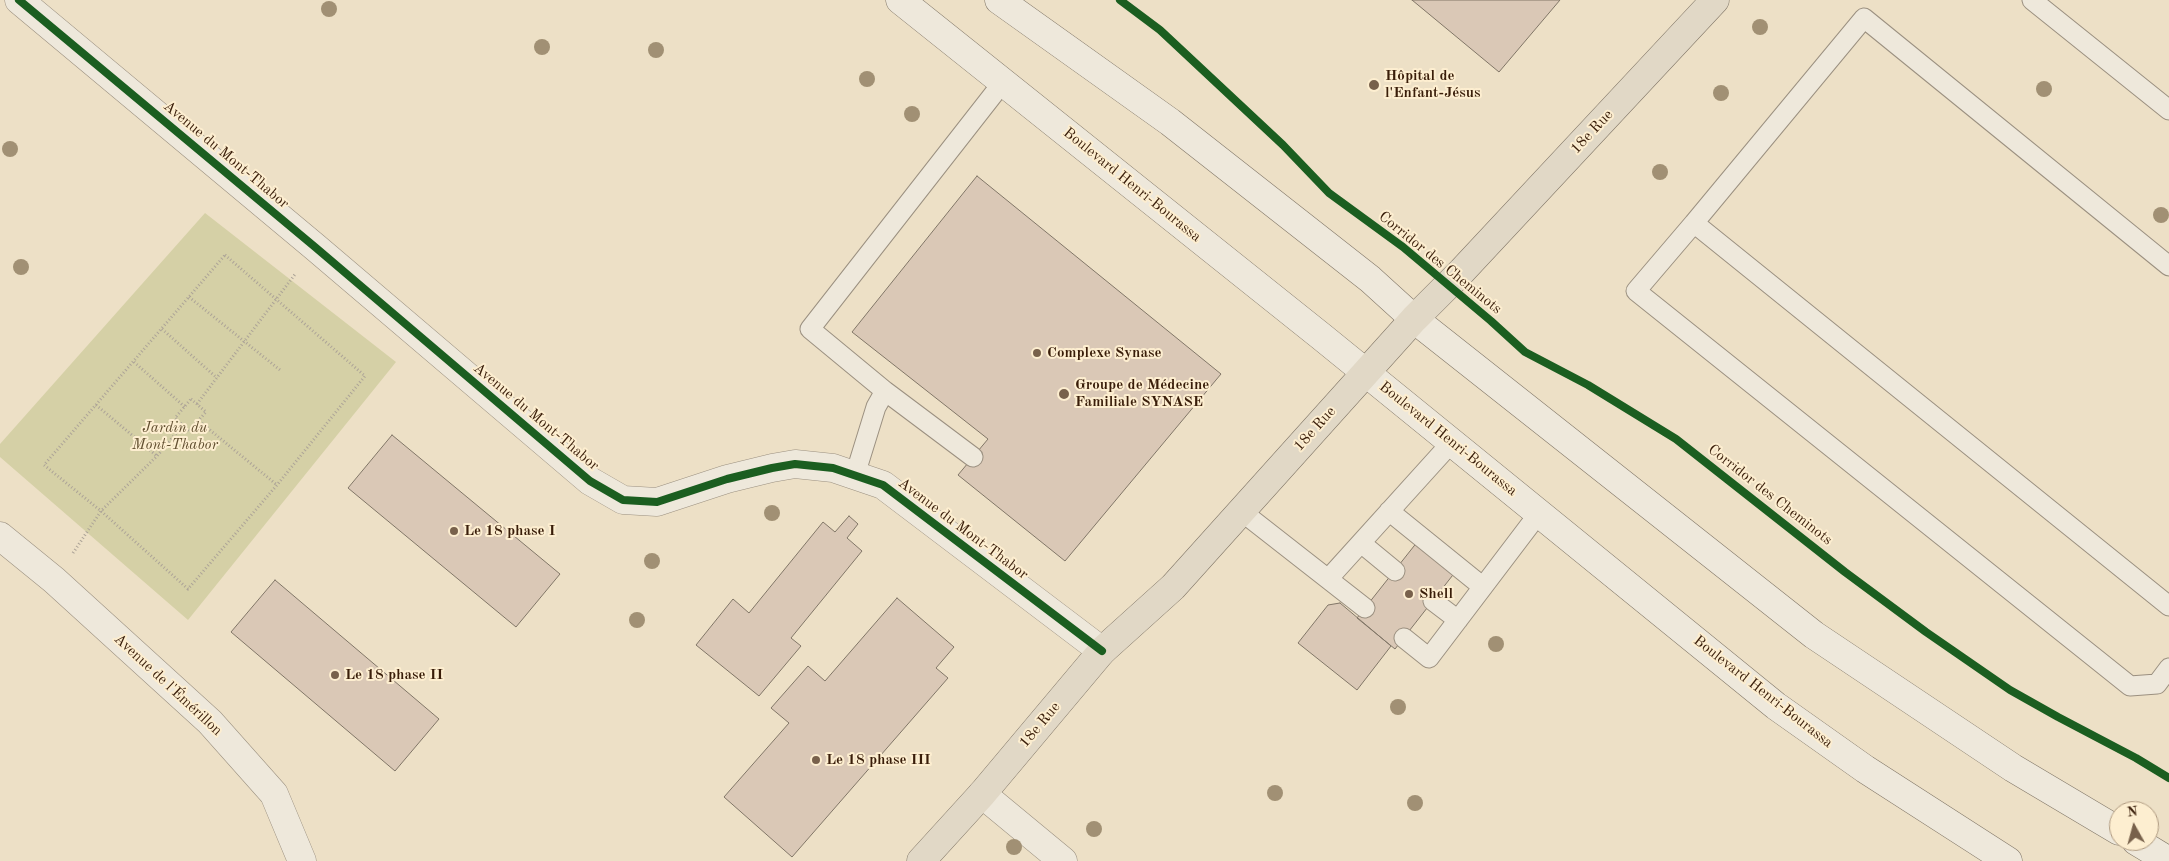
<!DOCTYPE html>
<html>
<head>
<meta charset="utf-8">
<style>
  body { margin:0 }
  #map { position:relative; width:2169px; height:861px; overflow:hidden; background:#ede0c6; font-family:"Old Standard TT",serif }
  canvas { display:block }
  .north { position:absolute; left:2109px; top:801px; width:50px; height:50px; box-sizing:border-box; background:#fdeed0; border:1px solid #af9a80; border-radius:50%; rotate:353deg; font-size:14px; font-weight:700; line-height:20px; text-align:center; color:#391d09 }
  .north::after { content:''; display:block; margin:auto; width:18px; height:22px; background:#78614b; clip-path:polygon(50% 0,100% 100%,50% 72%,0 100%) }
</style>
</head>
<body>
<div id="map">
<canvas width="2169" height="861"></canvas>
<div class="north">N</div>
</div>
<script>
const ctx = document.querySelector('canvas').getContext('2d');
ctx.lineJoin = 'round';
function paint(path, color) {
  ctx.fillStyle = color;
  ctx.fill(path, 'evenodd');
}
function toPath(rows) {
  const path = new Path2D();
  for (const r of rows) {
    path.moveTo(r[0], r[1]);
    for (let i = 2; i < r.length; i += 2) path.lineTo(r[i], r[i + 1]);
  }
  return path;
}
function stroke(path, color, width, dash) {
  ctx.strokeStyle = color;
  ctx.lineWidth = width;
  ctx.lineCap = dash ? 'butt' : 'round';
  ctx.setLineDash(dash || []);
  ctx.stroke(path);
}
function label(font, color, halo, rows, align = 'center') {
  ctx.font = font + ' "Old Standard TT",serif';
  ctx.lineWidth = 4;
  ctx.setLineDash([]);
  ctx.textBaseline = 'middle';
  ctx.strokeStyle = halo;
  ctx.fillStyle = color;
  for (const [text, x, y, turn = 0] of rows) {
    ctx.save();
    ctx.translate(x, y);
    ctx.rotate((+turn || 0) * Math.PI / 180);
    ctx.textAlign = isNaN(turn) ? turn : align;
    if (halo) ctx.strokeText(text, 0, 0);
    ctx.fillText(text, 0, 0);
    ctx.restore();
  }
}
const green = toPath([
  [205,213,396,362,188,620,0,457,0,444]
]);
const building = toPath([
  [1412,0,1560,0,1499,72,1412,0],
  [977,176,1221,374,1065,561,958,475,988,439,852,332,977,176],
  [392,435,560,574,516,627,348,488,392,435],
  [849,516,858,524,847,538,862,551,791,638,801,646,759,696,696,645,733,599,749,613,823,522,835,532,849,516],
  [1418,541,1456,571,1395,649,1357,618,1418,541],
  [275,580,439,719,395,771,231,632,275,580],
  [897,598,954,647,936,668,948,678,792,857,724,797,789,723,771,708,808,666,825,681,897,598],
  [1340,603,1391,646,1357,690,1298,643,1328,605,1340,603]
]);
const path = toPath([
  [225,255,365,376,277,485,188,589,101,511,44,465,225,255],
  [189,297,280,370],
  [162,329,217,378],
  [134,362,185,407],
  [191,399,206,412,189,431,175,418,191,399],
  [197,404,296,273],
  [96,405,157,456],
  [199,421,277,485],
  [73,553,101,511,157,456,183,425]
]);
const service = toPath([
  [2032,0,2169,110],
  [1694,223,1636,291,2130,686,2157,684,2169,668],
  [2169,266,1864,18,1694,223,2169,606],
  [973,457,885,391,810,329,1003,82],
  [855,475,876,407,885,391],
  [1241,511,1365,608],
  [1389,511,1483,587],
  [1361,543,1395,571],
  [1328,579,1452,442],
  [1433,601,1458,620],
  [1404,638,1429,658,1539,513]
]);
const minor = toPath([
  [19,0,315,247,590,481,623,500,657,502,727,479,772,468,795,464,833,468,883,485,1102,651],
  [0,536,54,580,210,722,274,794,302,861],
  [982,794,1063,861]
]);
const secondary = toPath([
  [900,0,1322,337,1776,706,1865,769,2008,861],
  [999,0,1170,122,1370,279,1414,319,1814,635,2013,768,2119,831],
  [2136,841,2169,861]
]);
const primary = toPath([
  [921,861,982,794,1102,651,1173,587,1414,319,1462,271,1715,0]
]);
const cycleway = toPath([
  [19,0,315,247,590,481,623,500,657,502,727,479,772,468,795,464,833,468,883,485,1102,651],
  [1120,0,1160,30,1283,145,1329,193,1403,247,1491,321,1525,352,1588,385,1676,439,1845,572,1926,632,2010,690,2058,717,2136,758,2169,778]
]);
const trees = [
  [329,9],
  [1760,27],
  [542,47],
  [656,50],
  [867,79],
  [2044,89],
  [1721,93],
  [912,114],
  [10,149],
  [1660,172],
  [2161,215],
  [21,267],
  [772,513],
  [652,561],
  [637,620],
  [1496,644],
  [1398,707],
  [1275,793],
  [1415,803],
  [1094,829],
  [1014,847]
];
const markers = [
  [1374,85,6,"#78614b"],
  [1037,353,5,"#78614b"],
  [1064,394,6,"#78614b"],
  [454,531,5,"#78614b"],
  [1409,594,5,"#78614b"],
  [335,675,5,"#78614b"],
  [816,760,5,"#78614b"]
];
const poiNames = [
  ["Hôpital de",1385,76],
  ["l'Enfant-Jésus",1385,93],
  ["Complexe Synase",1047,353],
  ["Groupe de Médecine",1075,385],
  ["Familiale SYNASE",1075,402],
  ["Le 18 phase I",464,531],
  ["Shell",1419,594],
  ["Le 18 phase II",345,675],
  ["Le 18 phase III",826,760]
];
const streetNames = [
  ["18e Rue",1592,132,-47],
  ["Avenue du Mont-Thabor",226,155,40],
  ["Boulevard Henri-Bourassa",1132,185,39],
  ["Corridor des Cheminots",1440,263,39],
  ["Avenue du Mont-Thabor",536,417,40],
  ["18e Rue",1315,429,-48],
  ["Boulevard Henri-Bourassa",1448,439,39],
  ["Corridor des Cheminots",1770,495,38],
  ["Avenue du Mont-Thabor",963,529,37],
  ["Avenue de l'Émérillon",168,685,43],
  ["Boulevard Henri-Bourassa",1763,692,38],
  ["18e Rue",1040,725,-50]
];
const parkNames = [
  ["Jardin du",175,428],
  ["Mont-Thabor",175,445]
];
paint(green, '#d5d0a6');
paint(building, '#dac8b6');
stroke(building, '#817667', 1);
stroke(service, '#9b9080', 21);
stroke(minor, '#9b9080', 29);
stroke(secondary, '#817667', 29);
stroke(primary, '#817667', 29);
stroke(path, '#aca397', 3, [1, 2.5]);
stroke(service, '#eee8db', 19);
stroke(minor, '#eee8db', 28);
stroke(secondary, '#eee8db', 28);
stroke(primary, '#e1d8c6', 28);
stroke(cycleway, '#1b5e20', 8);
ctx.fillStyle = '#a19074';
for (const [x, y] of trees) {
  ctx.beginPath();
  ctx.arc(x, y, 8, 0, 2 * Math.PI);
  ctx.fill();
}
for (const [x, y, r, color] of markers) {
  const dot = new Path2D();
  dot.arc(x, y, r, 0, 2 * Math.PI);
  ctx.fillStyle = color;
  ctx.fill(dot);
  stroke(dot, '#fdeed0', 2);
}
label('bold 15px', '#391d09', '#fdeed0', poiNames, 'left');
label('15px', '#391d09', '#fdeed0', streetNames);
label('italic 15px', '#624f30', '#fdeed0', parkNames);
</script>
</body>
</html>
